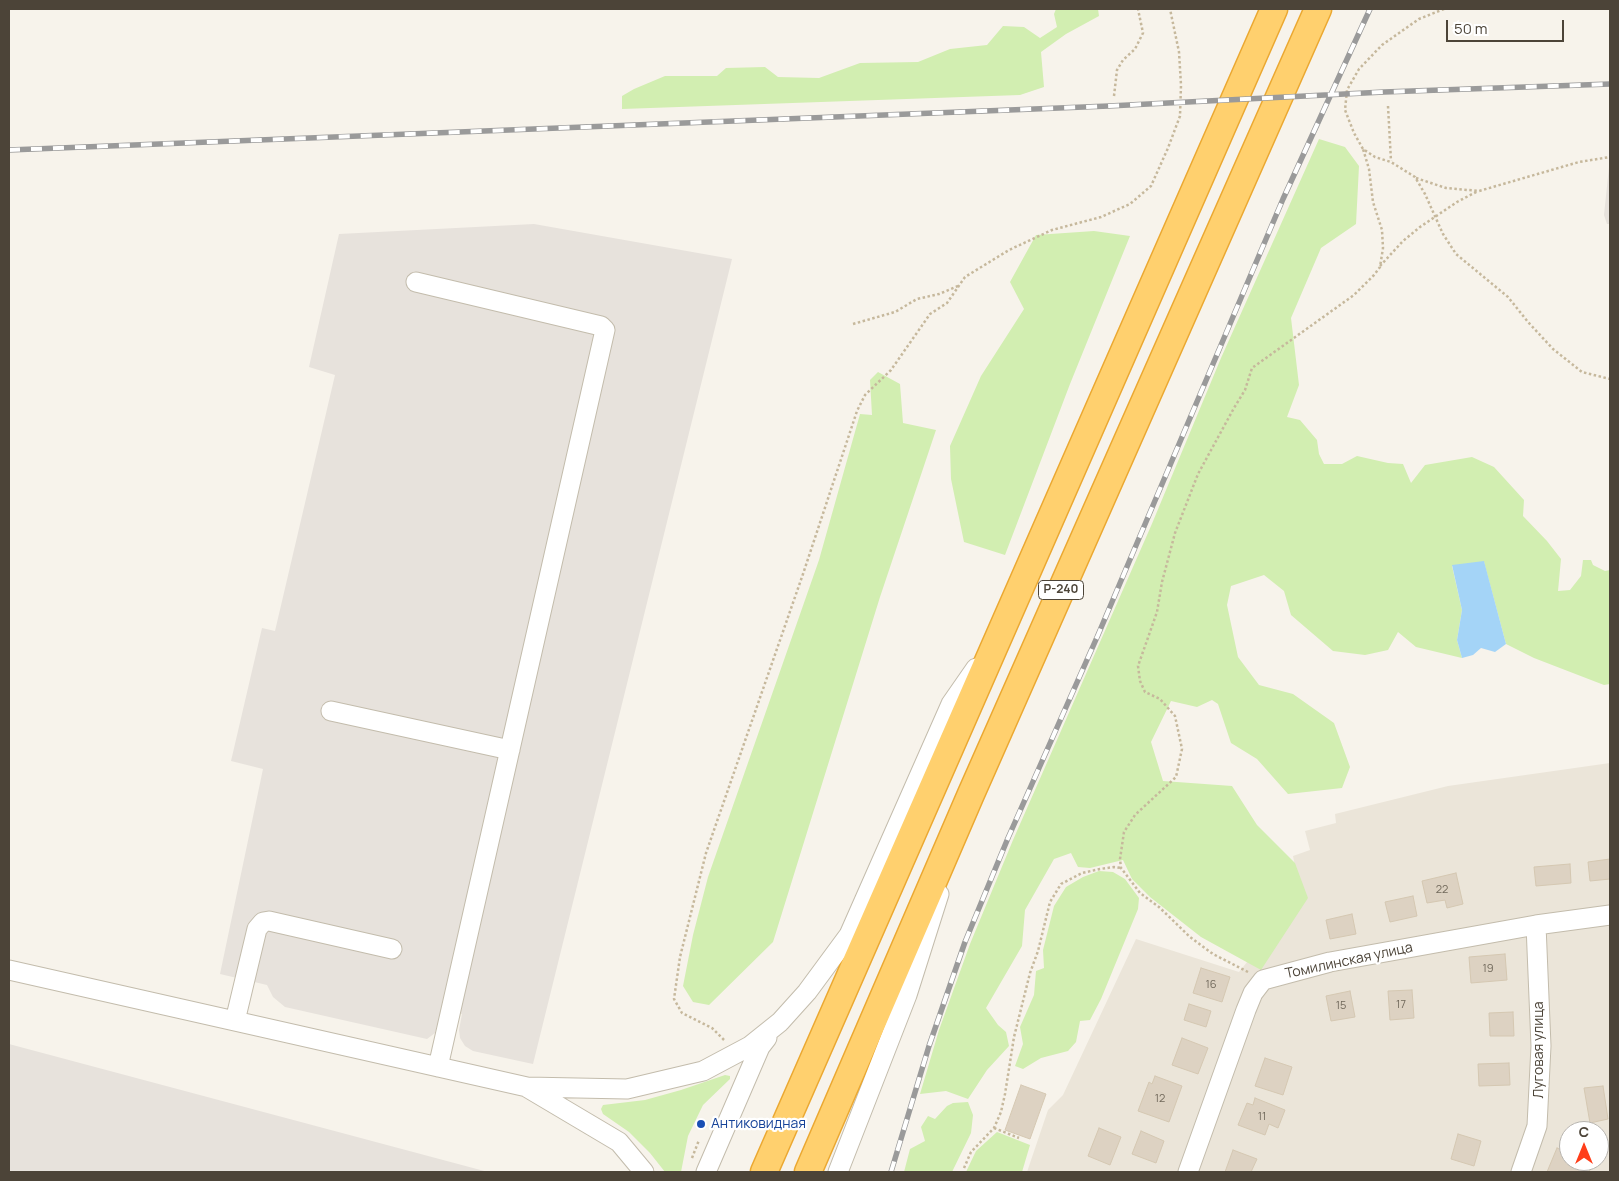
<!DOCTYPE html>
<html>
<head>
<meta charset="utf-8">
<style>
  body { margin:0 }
  #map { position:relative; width:1619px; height:1181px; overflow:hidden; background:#f7f3eb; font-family:Manrope,sans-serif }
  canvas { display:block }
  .frame { position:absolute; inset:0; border:10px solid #4c4438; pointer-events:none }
  .north { position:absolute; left:1559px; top:1121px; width:50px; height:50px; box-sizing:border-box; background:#fff; border:1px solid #b7b4af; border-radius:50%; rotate:0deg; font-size:14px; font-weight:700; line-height:20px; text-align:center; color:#4c4438 }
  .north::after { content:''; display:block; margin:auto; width:18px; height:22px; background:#ff3e1a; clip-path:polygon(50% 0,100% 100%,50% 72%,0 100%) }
  .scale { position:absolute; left:1446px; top:20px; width:118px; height:22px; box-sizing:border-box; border:2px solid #4c4438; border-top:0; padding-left:6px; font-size:15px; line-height:18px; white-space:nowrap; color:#4c4438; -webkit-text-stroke:4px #fff; paint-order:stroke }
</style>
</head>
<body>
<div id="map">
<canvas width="1619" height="1181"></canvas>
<div class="frame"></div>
<div class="north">С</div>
<div class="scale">50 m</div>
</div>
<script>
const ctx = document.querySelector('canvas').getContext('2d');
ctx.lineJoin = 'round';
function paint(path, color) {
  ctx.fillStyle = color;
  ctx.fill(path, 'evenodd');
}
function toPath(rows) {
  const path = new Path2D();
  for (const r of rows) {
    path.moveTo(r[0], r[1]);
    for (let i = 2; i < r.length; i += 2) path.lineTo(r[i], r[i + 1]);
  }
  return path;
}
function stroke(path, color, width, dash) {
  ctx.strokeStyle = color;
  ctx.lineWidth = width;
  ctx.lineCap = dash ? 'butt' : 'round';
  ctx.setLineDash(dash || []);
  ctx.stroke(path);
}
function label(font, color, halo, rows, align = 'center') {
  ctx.font = font + ' Manrope,sans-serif';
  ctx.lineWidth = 4.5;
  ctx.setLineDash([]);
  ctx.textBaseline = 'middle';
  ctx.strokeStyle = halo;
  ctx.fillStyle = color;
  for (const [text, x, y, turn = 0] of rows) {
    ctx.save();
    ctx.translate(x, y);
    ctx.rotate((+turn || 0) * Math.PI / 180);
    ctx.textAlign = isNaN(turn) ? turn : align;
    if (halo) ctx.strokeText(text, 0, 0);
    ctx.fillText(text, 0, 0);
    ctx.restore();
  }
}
const residential = toPath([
  [1610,763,1610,1172,1027,1172,1048,1110,1063,1095,1136,939,1239,972,1301,896,1293,856,1310,850,1305,831,1336,823,1335,814,1448,786],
  [1569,1131,1599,1131,1599,1161,1569,1161]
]);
const industrial = toPath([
  [1609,167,1610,224,1607,224,1604,215],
  [534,224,732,259,533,1064,473,1051,465,1046,460,1038,459,1030,462,1014,442,1009,435,1033,427,1039,285,1007,273,997,267,985,220,974,263,769,231,761,262,628,275,631,335,375,309,367,339,234],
  [9,1044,488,1172,9,1172]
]);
const green = toPath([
  [1056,9,1098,9,1099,16,1066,34,1041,52,1044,87,1020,95,622,109,622,96,634,89,665,76,717,76,726,68,765,67,778,77,819,78,860,63,918,62,950,49,987,45,1003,26,1024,27,1040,38,1057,27,1054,14],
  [1319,139,1345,147,1359,166,1356,224,1321,248,1291,318,1299,385,1287,417,1300,420,1317,440,1319,454,1324,464,1342,464,1357,456,1388,463,1403,464,1411,483,1425,465,1472,457,1494,467,1524,500,1523,516,1547,541,1561,559,1558,591,1570,590,1581,576,1583,560,1591,560,1593,565,1605,571,1610,570,1610,684,1604,685,1534,658,1506,644,1484,562,1452,566,1462,610,1457,640,1462,658,1416,647,1398,632,1388,650,1365,655,1333,651,1291,615,1284,591,1264,575,1231,586,1227,605,1238,657,1259,685,1293,694,1334,723,1350,767,1342,788,1288,794,1257,759,1231,743,1218,704,1212,700,1197,707,1171,701,1151,742,1163,781,1232,786,1257,825,1295,863,1308,898,1261,970,1201,937,1150,897,1132,879,1123,860,1090,868,1078,867,1071,853,1054,859,1025,910,1022,946,986,1008,998,1025,1006,1032,1009,1046,987,1070,968,1099,946,1091,920,1094,939,1030,970,944,1013,840,1151,526,1221,358],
  [1094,231,1130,236,1070,384,1005,555,964,542,951,479,950,446,981,376,1024,309,1010,282,1036,235],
  [878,372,900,384,903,423,936,430,880,597,773,942,709,1005,693,1002,683,986,693,935,708,877,819,560,860,414,872,415,870,380],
  [1099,871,1113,872,1125,879,1139,898,1138,909,1101,999,1090,1020,1080,1021,1076,1042,1068,1051,1041,1058,1023,1069,1015,1066,1023,1044,1020,1027,1034,995,1036,971,1044,968,1043,950,1054,906,1066,887,1083,877],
  [725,1075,730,1076,730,1079,703,1105,688,1136,681,1172,665,1172,650,1153,629,1132,603,1114,601,1109,603,1105,645,1100,681,1090],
  [968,1102,973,1115,971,1133,952,1172,904,1172,910,1149,925,1141,921,1127,928,1116,935,1119,947,1106,953,1103],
  [997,1132,1030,1145,1022,1172,998,1171,997,1172,966,1172,976,1151]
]);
const water = toPath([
  [1484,561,1506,644,1495,652,1481,648,1473,655,1462,658,1457,640,1462,610,1452,565]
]);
const building = toPath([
  [1610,859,1610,879,1590,881,1588,862,1610,859],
  [1570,864,1571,883,1536,886,1534,867,1570,864],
  [1456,873,1463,904,1447,908,1445,900,1427,903,1422,881,1456,873],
  [1413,896,1417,916,1390,922,1385,902,1413,896],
  [1352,914,1356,934,1330,939,1326,920,1352,914],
  [1505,954,1507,980,1471,983,1469,957,1505,954],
  [1201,968,1230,977,1222,1002,1193,993,1201,968],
  [1412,990,1414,1018,1390,1020,1388,991,1412,990],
  [1350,991,1355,1017,1331,1021,1326,996,1350,991],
  [1189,1004,1211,1011,1206,1027,1184,1020,1189,1004],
  [1513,1012,1514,1036,1490,1036,1489,1013,1513,1012],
  [1182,1038,1208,1048,1198,1074,1172,1065,1182,1038],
  [1265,1058,1292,1067,1283,1095,1255,1086,1265,1058],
  [1509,1063,1510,1085,1479,1086,1478,1064,1509,1063],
  [1155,1076,1182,1086,1169,1122,1138,1111,1149,1082,1152,1084,1155,1076],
  [1021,1085,1046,1094,1030,1139,1005,1130,1021,1085],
  [1603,1086,1608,1119,1590,1123,1584,1088,1603,1086],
  [1255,1098,1285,1110,1278,1128,1269,1124,1265,1135,1238,1125,1247,1103,1253,1105,1255,1098],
  [1099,1128,1121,1137,1110,1165,1088,1156,1099,1128],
  [1141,1131,1164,1141,1156,1163,1132,1154,1141,1131],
  [1458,1134,1481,1141,1474,1166,1451,1159,1458,1134],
  [1557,1148,1569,1153,1569,1161,1589,1161,1593,1163,1589,1172,1547,1172,1557,1148],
  [1233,1150,1257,1159,1251,1172,1225,1172,1233,1150]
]);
const path = toPath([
  [1444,9,1419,19,1382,45,1359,69,1347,90,1345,110,1354,133,1363,149,1375,157,1391,162,1415,177,1425,194,1443,234,1456,254,1508,297,1528,322,1553,349,1582,372,1610,379],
  [1114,96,1117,70,1123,60,1135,49,1143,33,1138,9],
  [1388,106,1391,161],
  [1416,178,1446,188,1479,191,1579,162,1610,157],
  [1380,266,1403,241,1420,227,1457,202,1478,191],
  [853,324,895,312,917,299,939,294,958,286],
  [1248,972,1213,954,1190,937,1159,907,1140,893,1121,868,1120,859,1124,832,1135,815,1176,777,1182,749,1175,716,1160,699,1145,692,1140,681,1138,666,1157,612,1162,582,1175,533,1198,474,1234,408,1245,390,1252,368,1354,295,1374,275,1380,267,1383,248,1382,230,1373,202,1369,169,1363,149],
  [724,1040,712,1028,682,1013,674,999,680,957,706,853,803,574,857,411,865,395,891,370,930,314,947,303,965,277,1009,250,1052,230,1101,217,1130,204,1151,186,1168,148,1180,116,1181,85,1179,52,1170,9],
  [994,1128,1019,1138],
  [692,1158,699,1140],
  [964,1168,971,1152,994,1128,1001,1112,1005,1094,1014,1037,1030,973,1038,951,1050,902,1061,884,1082,873,1100,869,1114,867,1121,868]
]);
const minor = toPath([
  [416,282,601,326,605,330,438,1067],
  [331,711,510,750],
  [9,970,527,1087,627,1089,703,1071,750,1046,780,1022,807,992,849,935,951,704,976,668],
  [235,1021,257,929,263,922,269,921,392,949],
  [528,1088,619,1142,644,1172],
  [706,1172,760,1047,767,1038],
  [838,1172,907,995,939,894],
  [1188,1172,1246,1010,1253,993,1263,980,1330,962,1536,925,1610,915],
  [1521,1172,1537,1126,1541,1046,1536,925]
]);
const highway = toPath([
  [764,1172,1274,9],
  [808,1172,971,794,1318,9]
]);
const rail = toPath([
  [9,150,1109,106,1384,92,1610,84],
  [891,1172,929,1046,965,942,1008,838,1098,635,1283,199,1370,9]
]);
const markers = [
  [701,1124,5,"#1a4fb4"]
];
const numberNames = [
  ["22",1442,890],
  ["19",1488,969],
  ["16",1211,985],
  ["17",1401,1005],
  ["15",1341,1006],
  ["12",1160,1099],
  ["11",1262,1117]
];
const shields = [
  [1061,590,45]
];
const shieldNames = [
  ["Р-240",1061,590]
];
const streetNames = [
  ["Томилинская улица",1349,961,-12],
  ["Луговая улица",1539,1050,-90]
];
const transitNames = [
  ["Антиковидная",711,1124]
];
paint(residential, '#ebe5d9');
paint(industrial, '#e7e2dc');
paint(green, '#d2eeb1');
paint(water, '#a4d4f7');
paint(building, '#ddd2c2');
stroke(building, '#d5c8b2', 1);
stroke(minor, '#c3bcac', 21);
stroke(highway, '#eba831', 29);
stroke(path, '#c6b89c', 2.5, [2.5, 2.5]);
stroke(minor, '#fff', 19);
stroke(highway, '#ffd06e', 26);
stroke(rail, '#9a9a9a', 5.5);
stroke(rail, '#fff', 4, [11]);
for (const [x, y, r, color] of markers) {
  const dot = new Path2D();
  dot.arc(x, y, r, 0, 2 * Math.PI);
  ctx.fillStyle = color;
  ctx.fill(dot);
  stroke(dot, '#fff', 2);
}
label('11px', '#70685a', null, numberNames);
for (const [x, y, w] of shields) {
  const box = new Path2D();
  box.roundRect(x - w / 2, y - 9.5, w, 19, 4);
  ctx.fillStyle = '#fff';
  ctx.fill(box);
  stroke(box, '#4c4438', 1);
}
label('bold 12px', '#4c4438', null, shieldNames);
label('14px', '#4c4438', '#fff', streetNames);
label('14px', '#164399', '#fff', transitNames, 'left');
</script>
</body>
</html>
